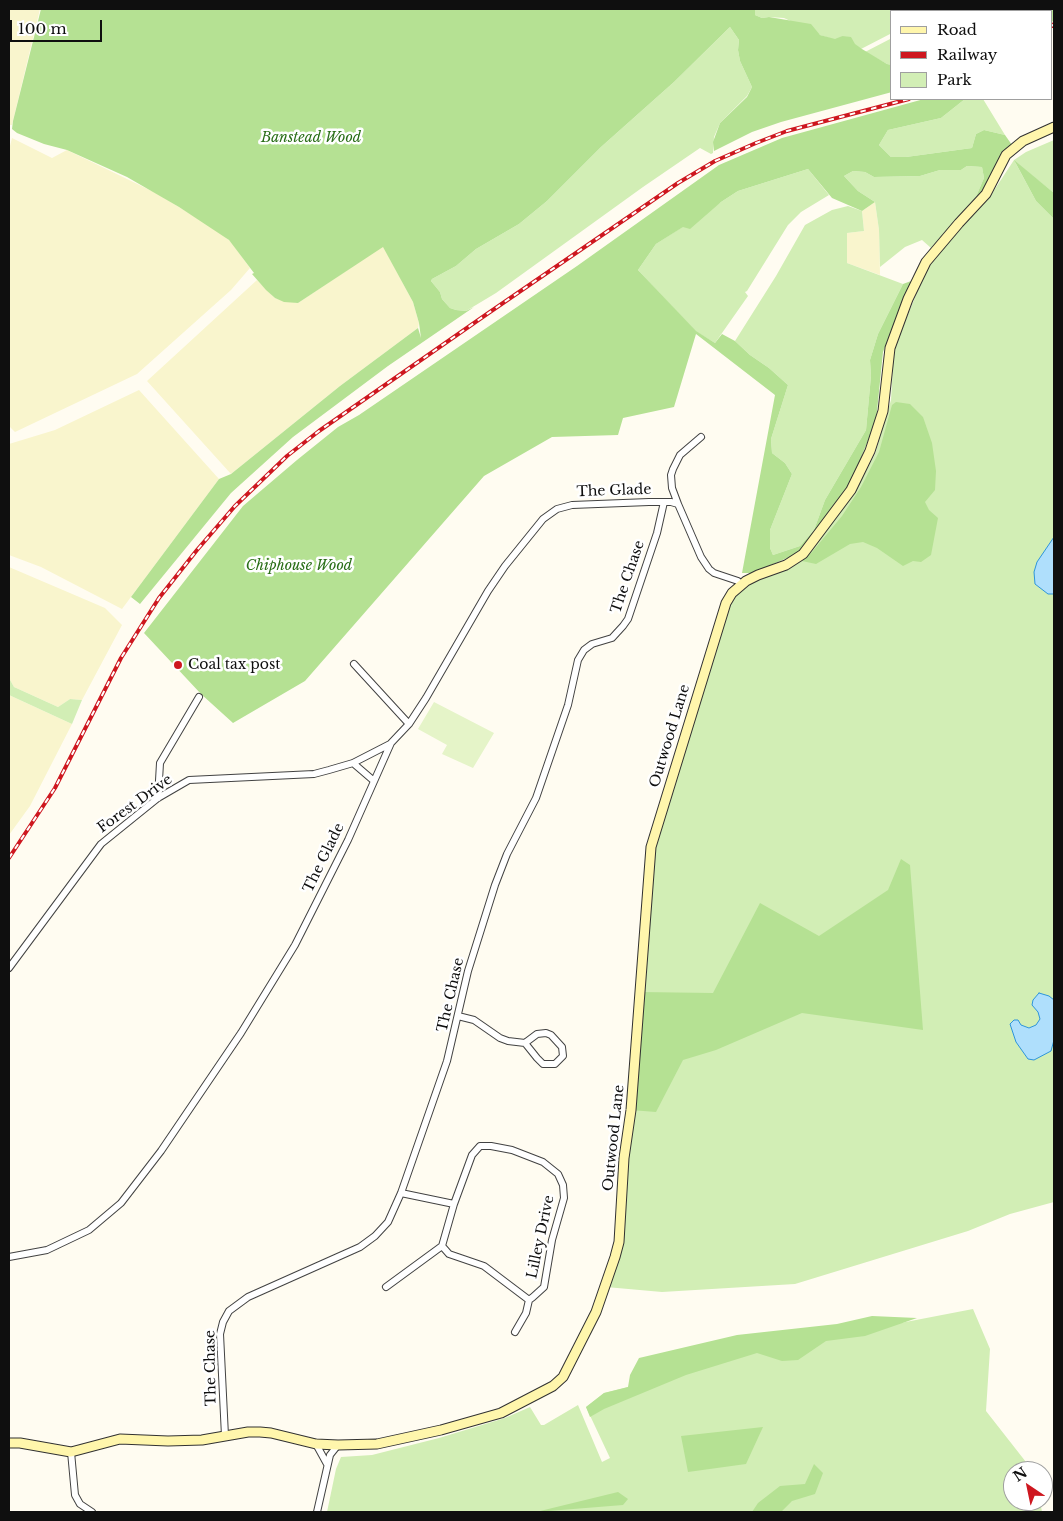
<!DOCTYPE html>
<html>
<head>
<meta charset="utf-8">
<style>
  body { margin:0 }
  #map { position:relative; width:1063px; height:1521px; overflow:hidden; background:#fffcf1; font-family:"Libre Baskerville",serif }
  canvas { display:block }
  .frame { position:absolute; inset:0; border:10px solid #0f0f0f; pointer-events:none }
  .legend { position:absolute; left:890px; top:10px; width:162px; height:90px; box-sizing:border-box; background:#fff; border:1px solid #9f9f9f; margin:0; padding:6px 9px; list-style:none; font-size:15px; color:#0f0f0f }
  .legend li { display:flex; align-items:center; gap:10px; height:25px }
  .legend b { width:25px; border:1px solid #9f9f9f }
  .north { position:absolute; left:1003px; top:1461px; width:50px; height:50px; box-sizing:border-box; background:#fff; border:1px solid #9f9f9f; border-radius:50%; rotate:326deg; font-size:14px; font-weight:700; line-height:20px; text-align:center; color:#0f0f0f }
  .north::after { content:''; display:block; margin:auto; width:18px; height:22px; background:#ce171f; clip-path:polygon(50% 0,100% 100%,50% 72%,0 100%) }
  .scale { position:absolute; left:10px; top:20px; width:92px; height:22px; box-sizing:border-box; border:2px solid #0f0f0f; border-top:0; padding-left:6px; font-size:15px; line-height:18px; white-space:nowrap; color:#0f0f0f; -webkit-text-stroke:4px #fff; paint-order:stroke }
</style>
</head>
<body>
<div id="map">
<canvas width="1063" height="1521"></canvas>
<div class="frame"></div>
<ul class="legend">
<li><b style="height:6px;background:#fff6ac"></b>Road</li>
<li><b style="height:6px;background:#ce171f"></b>Railway</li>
<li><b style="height:14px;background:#d2eeb5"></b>Park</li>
</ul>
<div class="north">N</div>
<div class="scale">100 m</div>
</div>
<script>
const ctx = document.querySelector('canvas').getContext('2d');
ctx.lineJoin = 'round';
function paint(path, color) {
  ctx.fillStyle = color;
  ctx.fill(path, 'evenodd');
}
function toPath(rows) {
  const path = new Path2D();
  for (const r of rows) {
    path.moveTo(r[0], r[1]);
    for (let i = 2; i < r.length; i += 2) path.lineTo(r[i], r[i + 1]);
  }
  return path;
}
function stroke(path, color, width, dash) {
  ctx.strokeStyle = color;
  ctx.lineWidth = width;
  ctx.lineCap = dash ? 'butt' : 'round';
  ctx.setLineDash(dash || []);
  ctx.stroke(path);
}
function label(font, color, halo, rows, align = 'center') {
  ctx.font = font + ' "Libre Baskerville",serif';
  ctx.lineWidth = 5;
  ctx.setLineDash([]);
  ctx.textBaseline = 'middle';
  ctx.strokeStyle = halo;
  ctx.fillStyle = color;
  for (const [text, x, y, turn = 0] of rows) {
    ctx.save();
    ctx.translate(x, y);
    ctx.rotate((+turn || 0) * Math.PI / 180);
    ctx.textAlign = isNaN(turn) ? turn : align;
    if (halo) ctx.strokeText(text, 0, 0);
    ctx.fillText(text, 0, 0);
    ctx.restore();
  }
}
const farmland = toPath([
  [9,9,40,9,12,125,9,125],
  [12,138,52,158,67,150,156,193,220,232,232,243,250,268,231,290,137,374,15,432,9,426,9,150],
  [875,202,879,230,880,275,847,263,847,233,864,231,862,211],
  [383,246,413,302,419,323,418,328,340,386,231,474,147,381,257,280,275,298,298,303],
  [139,390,219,479,122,609,41,567,9,555,9,444,55,430],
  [9,567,105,608,122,625,82,700,70,699,58,707,14,687,9,678],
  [9,695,72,724,30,806,9,835]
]);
const green = toPath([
  [755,9,920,9,918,11,892,11,892,33,861,49,842,36,835,40,820,35,784,18,769,17,762,18,755,15],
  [730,27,739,40,738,50,740,61,752,87,747,96,720,123,714,137,713,153,711,154,700,148,643,187,496,293,466,311,456,310,450,308,442,299,440,292,431,281,432,279,456,266,476,249,519,224,547,201,601,147,674,82],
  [892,38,892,65,887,64,865,52],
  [965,99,983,99,1005,135,984,130,976,134,972,148,906,157,891,157,879,145,888,130,941,118],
  [1054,140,1054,193,1015,162,1036,201,1054,219,1054,1202,1010,1214,968,1231,795,1284,662,1292,606,1287,615,1257,651,847,686,750,729,605,737,594,753,582,811,550,842,510,857,488,875,454,891,400,894,348,928,266,961,226,989,198,1014,160,1026,152],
  [967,166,982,167,984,178,975,199,931,248,922,240,905,247,880,267,879,230,875,202,858,191,844,176,853,171,865,172,874,177,920,176,940,170,961,170],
  [808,169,829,195,801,212,788,225,747,291,745,292,748,296,715,343,695,331,638,270,656,244,738,191],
  [848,206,862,211,864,231,847,233,847,263,903,284,878,334,870,360,871,376,866,430,825,500,814,530,800,546,773,555,770,548,770,530,792,474,785,463,772,453,771,439,788,385,769,368,750,355,735,341,776,276,805,225,832,210],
  [9,678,14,687,58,707,70,699,82,700,72,724,9,695],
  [973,1309,990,1349,986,1411,1033,1471,1013,1471,1013,1501,1040,1501,1042,1512,327,1512,336,1469,341,1457,372,1455,439,1438,505,1418,530,1407,541,1425,544,1425,578,1405,602,1462,610,1458,586,1407,604,1393,628,1387,714,1359]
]);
const forest = toPath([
  [41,9,755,9,755,15,762,18,769,17,811,24,820,35,835,39,842,36,851,37,855,44,862,49,887,64,892,65,892,92,781,122,752,132,714,151,713,142,720,123,747,97,752,87,740,61,738,50,739,40,730,27,674,82,601,147,547,201,519,224,476,249,456,266,432,279,431,281,440,292,442,299,450,308,456,310,466,311,474,307,388,366,293,437,231,493,140,604,131,597,219,479,231,474,340,386,418,328,421,338,419,323,413,302,383,247,298,303,284,302,275,298,266,290,252,274,254,273,229,240,179,207,127,177,67,150,44,144,17,133,12,129,13,121],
  [937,9,1054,9,1054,20,1052,22,1052,11,923,11,924,10],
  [924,99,965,99,941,118,888,130,879,145,891,157,906,157,972,148,976,134,984,130,1005,135,1012,145,1000,157,985,187,975,199,984,178,982,167,967,166,961,170,940,170,920,176,874,177,865,172,853,171,844,176,858,191,875,202,862,211,832,198,808,169,738,191,721,202,690,229,683,227,656,244,638,270,696,331,715,343,722,334,735,341,750,355,769,368,788,385,771,439,772,453,785,463,792,474,770,530,770,548,773,555,800,546,814,530,825,500,866,430,871,376,870,360,878,334,903,284,911,281,883,352,876,421,849,487,802,550,792,556,752,573,742,573,775,395,696,334,674,407,623,418,618,435,552,437,484,476,305,681,233,723,201,694,144,633,243,506,297,460,338,427,359,415,577,266,719,165,782,138],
  [1014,160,1054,193,1054,219,1036,201],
  [896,402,910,404,923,417,932,443,936,471,935,490,925,502,929,510,938,518,931,555,921,562,913,561,903,566,877,548,863,542,850,544,816,564,802,561,812,552,842,516,861,487,879,452,892,405],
  [901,859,910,865,923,1030,802,1013,716,1050,683,1060,656,1112,631,1110,640,992,713,993,760,903,819,936,888,890],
  [872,1316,917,1318,865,1336,826,1341,798,1360,782,1361,757,1353,686,1375,604,1409,590,1417,586,1407,604,1393,628,1387,630,1375,639,1358,737,1335,837,1324],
  [763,1427,746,1464,688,1472,681,1436],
  [814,1464,823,1473,815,1494,792,1501,781,1512,752,1512,758,1503,780,1486,805,1484],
  [618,1492,628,1499,623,1505,536,1512]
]);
const pitch = toPath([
  [434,702,494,733,473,768,442,754,447,745,418,729]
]);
const water = toPath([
  [1054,537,1054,594,1048,594,1035,584,1034,572,1037,562,1054,537],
  [1039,993,1049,996,1054,1000,1054,1040,1051,1051,1034,1060,1028,1059,1016,1042,1010,1024,1014,1020,1018,1020,1021,1025,1029,1028,1036,1025,1040,1019,1038,1012,1032,1005,1033,1000,1039,993]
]);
const street = toPath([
  [678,504,701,557,709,569,714,573,738,581,741,585],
  [354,664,409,724],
  [353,763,374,781],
  [158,798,160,763,199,697],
  [9,968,101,844,158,798,189,780,314,774,329,770,353,763,390,744],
  [458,1016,474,1020,500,1038,508,1041,525,1043,537,1034,546,1033,551,1035,562,1047,563,1056,555,1064,543,1064,537,1058,525,1043],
  [401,1193,454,1204],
  [442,1246,449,1254,484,1266,529,1300],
  [9,1257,47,1250,89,1230,121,1203,161,1151,241,1033,295,945,348,840,391,743,409,724,426,698,488,591,505,566,543,519,557,509,572,505,649,502,671,502,678,504,672,488,671,475,673,469,680,455,701,437],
  [386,1287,442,1246,454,1204,472,1155,480,1146,491,1146,512,1150,543,1162,558,1174,563,1185,564,1198,552,1240,544,1287,533,1297,529,1300],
  [515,1332,526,1313,529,1300],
  [225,1436,220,1334,223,1322,229,1311,248,1297,360,1247,375,1236,388,1222,401,1193,447,1061,468,971,495,885,507,854,536,798,568,705,578,660,584,650,592,644,612,638,623,626,628,619,657,533,664,502],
  [316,1444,327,1464],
  [71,1452,75,1495,80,1504,92,1512],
  [317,1512,330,1455,338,1445]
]);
const secondary = toPath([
  [9,1443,20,1443,71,1452,120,1439,168,1441,202,1440,248,1432,260,1432,271,1433,316,1444,338,1445,377,1444,441,1430,501,1413,553,1386,563,1377,596,1312,615,1257,619,1242,624,1158,631,1110,651,847,726,603,732,593,746,581,758,575,786,565,803,554,851,490,870,451,883,411,890,348,908,299,926,262,959,223,986,194,1006,155,1023,141,1054,127]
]);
const rail = toPath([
  [1052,26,1054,24],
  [9,858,55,788,121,658,159,598,197,550,235,506,287,456,319,431,487,314,678,183,715,161,756,143,787,131,909,99]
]);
const markers = [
  [178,665,5,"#ce171f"]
];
const parkNames = [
  ["Banstead Wood",311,138],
  ["Chiphouse Wood",299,566]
];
const streetNames = [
  ["The Glade",614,491,-2],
  ["The Chase",628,577,-71],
  ["Outwood Lane",670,736,-73],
  ["Forest Drive",135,804,-36],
  ["The Glade",324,858,-64],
  ["The Chase",451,995,-77],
  ["Outwood Lane",614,1138,-84],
  ["Lilley Drive",541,1237,-78],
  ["The Chase",211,1368,-91]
];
const poiNames = [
  ["Coal tax post",188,665]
];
paint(farmland, '#f9f5cd');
paint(green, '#d2eeb5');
paint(forest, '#b5e193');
paint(pitch, '#e5f4c8');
paint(water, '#afdffc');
stroke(water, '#2e95db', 1);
stroke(street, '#424242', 8);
stroke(secondary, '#313131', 11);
stroke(street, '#fff', 6);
stroke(secondary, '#fff6ac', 9);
stroke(rail, '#ce171f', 4);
stroke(rail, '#fff', 2, [5.5]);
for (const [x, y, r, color] of markers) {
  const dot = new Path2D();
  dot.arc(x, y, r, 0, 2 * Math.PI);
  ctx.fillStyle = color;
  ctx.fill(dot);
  stroke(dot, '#fff', 2);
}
label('italic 14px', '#296e17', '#fff', parkNames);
label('14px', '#0f0f0f', '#fff', streetNames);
label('14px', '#0f0f0f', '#fff', poiNames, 'left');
</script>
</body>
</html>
